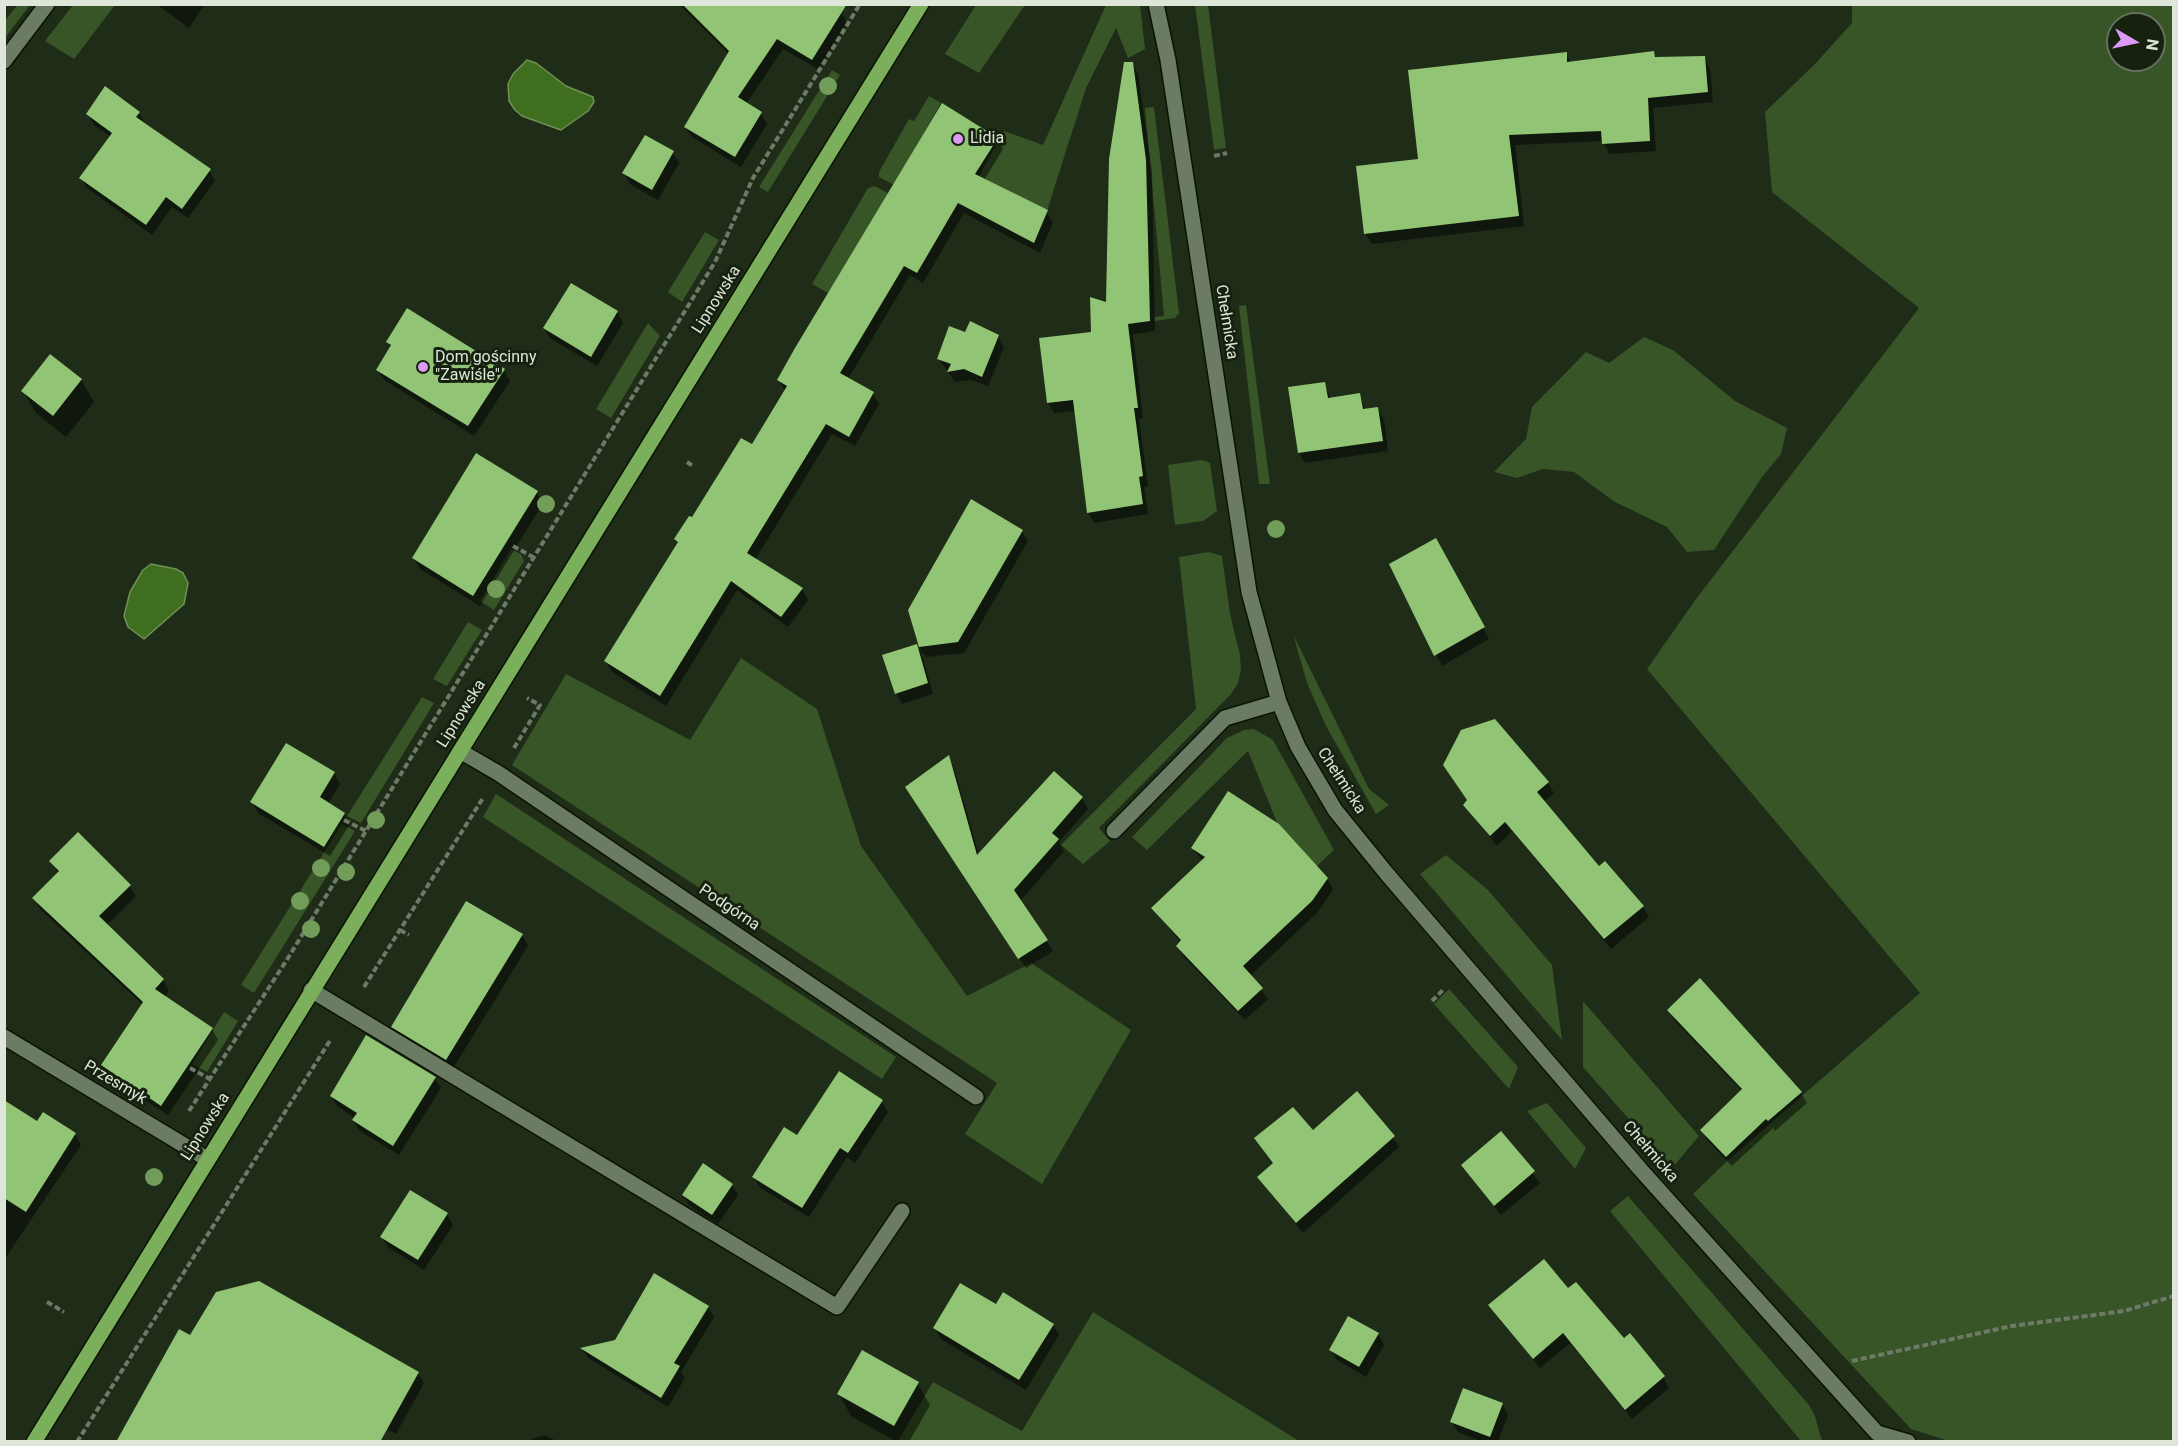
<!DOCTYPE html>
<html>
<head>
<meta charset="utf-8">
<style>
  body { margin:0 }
  #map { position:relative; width:2178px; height:1446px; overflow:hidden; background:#1f2c18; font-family:Roboto,sans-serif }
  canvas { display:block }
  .frame { position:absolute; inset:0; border:6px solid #dde6d8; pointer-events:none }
  .north { position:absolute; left:2106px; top:12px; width:60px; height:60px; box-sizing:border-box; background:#16220f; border:2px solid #66705f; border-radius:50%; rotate:99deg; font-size:16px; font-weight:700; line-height:24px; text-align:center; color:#dde6d8 }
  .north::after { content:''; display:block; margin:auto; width:21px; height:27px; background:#da9af6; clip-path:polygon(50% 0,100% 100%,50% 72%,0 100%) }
</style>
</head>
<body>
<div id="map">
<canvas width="2178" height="1446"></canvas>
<div class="frame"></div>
<div class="north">N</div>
</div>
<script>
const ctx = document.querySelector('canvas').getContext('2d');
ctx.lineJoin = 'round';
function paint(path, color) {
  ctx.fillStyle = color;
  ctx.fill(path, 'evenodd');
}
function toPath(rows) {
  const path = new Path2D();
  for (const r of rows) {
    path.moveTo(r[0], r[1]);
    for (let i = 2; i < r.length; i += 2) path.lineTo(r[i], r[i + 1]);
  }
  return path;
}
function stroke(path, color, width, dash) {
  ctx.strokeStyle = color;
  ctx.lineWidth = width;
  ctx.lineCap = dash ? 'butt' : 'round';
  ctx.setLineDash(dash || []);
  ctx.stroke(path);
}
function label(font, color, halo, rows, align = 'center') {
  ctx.font = font + ' Roboto,sans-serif';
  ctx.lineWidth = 6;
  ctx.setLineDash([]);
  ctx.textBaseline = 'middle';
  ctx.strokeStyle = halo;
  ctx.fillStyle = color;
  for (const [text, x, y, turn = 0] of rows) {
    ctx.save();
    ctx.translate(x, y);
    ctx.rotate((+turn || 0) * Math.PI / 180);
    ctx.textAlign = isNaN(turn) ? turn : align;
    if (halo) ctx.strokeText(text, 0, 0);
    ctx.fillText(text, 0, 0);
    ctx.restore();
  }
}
const green = toPath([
  [18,4,30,5,5,38,5,21],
  [73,5,115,5,74,59,45,41],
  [976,5,1025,5,979,73,945,54],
  [1106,5,1140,5,1145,49,1128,58,1116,28,1086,88,1047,211,979,176,1004,131,1043,145],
  [1195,5,1208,5,1226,148,1214,150],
  [1852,5,2173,5,2173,1441,1952,1442,1911,1429,1693,1194,1724,1164,1920,993,1647,669,1696,599,1919,308,1772,192,1765,112,1815,64,1852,23],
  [2118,24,2154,24,2154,60,2118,60],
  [832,70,840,75,768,192,759,187],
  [929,96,941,103,894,185,879,177,879,172,909,119,914,121],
  [1154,107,1179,313,1175,318,1155,321,1154,317,1164,316,1145,108],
  [875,186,889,194,830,294,812,284,868,188],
  [705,232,719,240,682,302,668,292],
  [1246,305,1270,484,1259,484,1239,306],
  [648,323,660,336,611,418,596,409],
  [1644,337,1673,350,1735,401,1787,428,1781,454,1762,477,1714,550,1687,552,1667,527,1615,502,1574,472,1543,469,1517,478,1494,472,1526,439,1532,407,1586,352,1609,363],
  [1202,460,1210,463,1217,511,1203,521,1175,525,1168,465],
  [511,549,521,554,524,561,494,610,480,601],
  [1209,552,1222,556,1230,614,1240,655,1241,669,1238,683,1231,694,1099,828,1110,841,1083,864,1061,845,1196,709,1179,557],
  [468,622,482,630,447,686,433,679],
  [1293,634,1369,789,1389,805,1376,814,1326,726,1307,683],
  [741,658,817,709,861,846,967,996,1031,963,1131,1030,1042,1184,965,1134,997,1083,512,765,566,674,690,740],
  [422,697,434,703,361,823,347,816],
  [1254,729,1273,740,1334,850,1315,868,1278,825,1248,751,1147,850,1132,837,1227,738,1244,730],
  [496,794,896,1057,882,1079,483,817],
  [342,824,355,831,254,993,241,985],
  [1446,855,1488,890,1552,965,1562,1040,1420,874],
  [1449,989,1518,1067,1509,1089,1434,1004],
  [1583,1001,1699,1136,1672,1168,1583,1067],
  [224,1012,238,1021,207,1072,192,1064],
  [1547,1103,1586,1148,1575,1169,1527,1111],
  [1628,1196,1809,1405,1815,1416,1822,1441,1801,1441,1610,1211],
  [1093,1312,1299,1441,898,1441,933,1382,1022,1431]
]);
const water = toPath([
  [527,60,536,63,566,86,593,97,594,102,588,111,561,130,522,116,515,110,509,101,508,84,513,74,527,60],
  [151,564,176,569,183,573,188,583,184,604,144,639,128,627,124,616,130,592,143,570,151,564]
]);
const shadow = toPath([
  [156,4,205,4,189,28],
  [679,4,828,4,841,12,847,23,818,69,783,49,746,104,761,114,767,124,741,167,692,137,685,127,729,54],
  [1653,52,1657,58,1704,57,1710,68,1713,102,1653,108,1656,151,1609,154,1603,141,1515,145,1524,226,1372,244,1365,233,1420,160,1566,54,1571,63],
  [1132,64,1138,74,1152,172,1155,331,1133,334,1143,418,1139,419,1148,486,1144,487,1148,514,1094,523,1088,512,1075,411,1054,413,1048,403,1107,305],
  [139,113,145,123,209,170,215,181,188,218,172,207,152,235,87,188,81,178,111,137,94,125,88,114],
  [997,139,1003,149,984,180,1046,211,1053,222,1040,253,964,213,923,283,910,275,848,379,872,393,879,404,855,446,832,434,755,560,802,589,808,600,788,627,737,590,666,706,612,672,606,661,678,544,675,539,752,446,785,391,779,380],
  [673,153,679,163,658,200,630,184,624,173],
  [617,312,623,323,597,366,550,338,544,328],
  [966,334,998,336,1004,347,988,386,971,380,955,382,939,359],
  [388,342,504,370,510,381,474,436,384,380,378,370,391,348],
  [51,356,81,380,94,402,66,437,36,413,23,391],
  [1324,384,1331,399,1359,395,1366,410,1377,409,1384,419,1388,451,1305,463,1299,453,1290,388],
  [537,493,543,503,480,606,420,569,413,558],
  [1022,531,1028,541,964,653,926,657,921,651,910,610],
  [1435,540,1489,639,1442,666,1391,565],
  [916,646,921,652,933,694,902,704,896,693],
  [287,745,334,773,340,784,328,804,344,814,350,824,330,856,258,813,252,802],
  [948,758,954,768,979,855,1054,773,1082,798,1088,809,1059,842,1064,851,1020,901,1053,951,1026,968,913,798],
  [1548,783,1554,793,1543,802,1599,869,1643,907,1649,917,1611,949,1512,831,1497,846,1465,805],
  [1192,848,1327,879,1333,889,1318,912,1250,976,1268,999,1245,1020,1184,957,1178,946,1181,943,1153,908,1203,861],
  [51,861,129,886,136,896,106,926,163,980,169,991,164,997,212,1029,218,1040,168,1115,108,1076,102,1065,143,1005,40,909,34,898,58,873],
  [522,935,528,946,452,1070,398,1037,392,1027],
  [1669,1010,1801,1093,1807,1103,1775,1131,1773,1128,1732,1166,1708,1141,1702,1131,1742,1091,1675,1021],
  [435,1078,441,1088,399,1155,360,1131,353,1120,355,1118,337,1106,331,1096],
  [882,1102,888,1112,855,1163,847,1157,809,1217,760,1188,754,1177,798,1137],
  [38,1123,75,1134,81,1145,4,1260,4,1126],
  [1313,1132,1393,1137,1399,1147,1303,1233,1259,1177,1274,1165,1256,1139],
  [1501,1133,1540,1183,1501,1215,1462,1165],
  [732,1185,738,1195,718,1224,690,1206,683,1195],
  [447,1214,453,1225,424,1270,388,1247,382,1237],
  [1568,1290,1663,1377,1669,1388,1632,1419,1570,1343,1540,1368,1490,1306],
  [996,1306,1053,1325,1059,1335,1026,1390,941,1339,935,1328],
  [708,1307,714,1317,681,1372,685,1378,668,1407,588,1358,582,1349,616,1341],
  [1378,1334,1384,1345,1366,1377,1337,1360,1331,1350],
  [191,1337,418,1373,424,1383,396,1434,336,1400],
  [917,1383,930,1405,909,1442,897,1442,851,1416,839,1394],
  [1502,1404,1508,1415,1498,1442,1483,1442,1458,1432,1451,1421],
  [545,1435,558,1442,531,1442,532,1439]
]);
const building = toPath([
  [682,4,847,4,812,60,777,39,738,97,762,112,735,157,684,127,729,51],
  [1654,51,1655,57,1705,56,1708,92,1648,98,1650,141,1602,144,1601,131,1509,135,1519,216,1364,234,1356,166,1418,159,1408,70,1567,52,1567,62],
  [1124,62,1133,62,1146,160,1150,321,1128,324,1138,408,1134,408,1143,476,1139,477,1143,504,1087,513,1073,400,1047,403,1039,338,1091,332,1090,297,1106,302,1109,159],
  [105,86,140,112,136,117,211,169,182,209,166,197,146,225,79,178,112,133,86,114],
  [942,103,998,138,975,174,1048,210,1034,243,958,203,917,273,904,266,840,373,874,392,849,437,826,424,747,553,803,588,781,617,731,581,660,696,604,661,678,542,674,539,689,516,692,517,741,438,752,444,787,386,777,380,795,348],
  [645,135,674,151,652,190,622,173],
  [571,283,618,311,591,357,543,328],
  [407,308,505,369,468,426,376,370,391,345,386,342],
  [970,321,999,335,982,377,964,369,947,372,951,364,937,359,949,326,965,332],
  [50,354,82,379,53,416,21,391],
  [1325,382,1328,398,1360,393,1363,409,1378,407,1383,441,1298,453,1288,387],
  [476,453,538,491,473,596,412,558],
  [971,499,1023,530,958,642,919,647,908,610],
  [1436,538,1485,627,1434,656,1389,564],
  [917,644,928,683,895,694,882,655],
  [1495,719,1549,782,1537,792,1599,866,1605,861,1644,906,1604,939,1505,822,1490,836,1463,805,1467,800,1443,765,1461,730],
  [286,743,335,772,320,797,345,813,324,847,250,802],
  [949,755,977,855,1054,771,1083,797,1052,833,1059,839,1014,890,1048,940,1018,959,905,787],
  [1228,791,1279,824,1328,878,1312,901,1243,966,1263,988,1238,1011,1176,946,1181,940,1151,908,1205,857,1191,848],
  [78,832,131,885,99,916,164,979,155,989,213,1028,161,1106,101,1065,143,1002,32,898,59,871,49,861],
  [466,901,523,934,446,1060,391,1027],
  [1700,978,1802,1092,1768,1121,1766,1119,1726,1157,1700,1130,1742,1089,1667,1010],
  [366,1035,436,1077,393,1146,352,1120,357,1113,330,1096],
  [839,1071,883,1100,848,1153,840,1148,802,1208,752,1177,784,1127,797,1135],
  [1357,1091,1395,1136,1296,1223,1257,1177,1273,1163,1254,1138,1293,1107,1313,1130],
  [4,1100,37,1121,43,1112,76,1133,26,1212,4,1198],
  [1501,1131,1535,1171,1494,1206,1461,1165],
  [703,1163,733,1184,712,1215,682,1195],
  [410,1190,448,1213,418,1260,380,1237],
  [1544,1259,1568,1288,1576,1282,1624,1338,1630,1333,1665,1376,1625,1410,1563,1333,1533,1359,1488,1305],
  [654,1273,709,1306,674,1363,680,1366,661,1398,580,1348,615,1340],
  [259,1281,419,1372,380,1442,116,1442,179,1329,190,1335,216,1292],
  [960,1283,996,1304,1003,1292,1054,1324,1019,1380,933,1328],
  [1348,1316,1379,1333,1359,1367,1329,1350],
  [862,1350,919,1382,894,1426,837,1394],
  [1463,1388,1503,1403,1490,1437,1450,1422]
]);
const path = toPath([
  [1214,156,1227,153],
  [687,462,694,467],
  [513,546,533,557],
  [514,748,540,705,527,698],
  [344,820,366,831],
  [400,930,409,935],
  [364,987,483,798],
  [1432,1001,1444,989],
  [190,1068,210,1079],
  [189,1111,288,958,715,262,753,178,860,4],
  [47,1302,64,1312],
  [1852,1361,2012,1326,2124,1311,2174,1296],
  [77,1442,331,1039]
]);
const minor = toPath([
  [1156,4,1168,60,1249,592,1279,702,1298,747,1335,810,1387,874,1640,1169,1877,1433],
  [4,61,47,4],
  [460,751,498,773,976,1097],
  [1114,831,1225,718,1279,702],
  [311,990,837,1307,902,1211],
  [4,1037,207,1159],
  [1877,1433,1908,1442]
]);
const major = toPath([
  [34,1442,921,4]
]);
const trees = [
  [828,86],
  [546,504],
  [1276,529],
  [496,589],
  [376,820],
  [321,868],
  [346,872],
  [300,901],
  [311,929],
  [154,1177]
];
const markers = [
  [958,139,6,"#da9af6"],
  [423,367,6,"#da9af6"]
];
const poiNames = [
  ["Lidia",970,139],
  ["Dom gościnny",435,358],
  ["\"Zawiśle\"",435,376]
];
const streetNames = [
  ["Lipnowska",717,300,-58],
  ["Chełmicka",1226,322,81],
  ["Lipnowska",462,714,-58],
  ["Chełmicka",1341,781,57],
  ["Podgórna",729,908,34],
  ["Przesmyk",115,1083,31],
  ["Lipnowska",206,1127,-58],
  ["Chełmicka",1650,1152,49]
];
paint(green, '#385527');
paint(water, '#3f6e1e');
stroke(water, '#6e9256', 1.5);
paint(shadow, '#0007');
paint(building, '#91c474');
stroke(minor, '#091403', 18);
stroke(major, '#091403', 18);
stroke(path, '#6e7a68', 4, [6, 3]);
stroke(minor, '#6c7b64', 15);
stroke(major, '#7caf5b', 15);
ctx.fillStyle = '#729c59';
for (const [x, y] of trees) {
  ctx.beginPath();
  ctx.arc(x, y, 9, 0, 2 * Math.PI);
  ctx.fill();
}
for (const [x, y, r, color] of markers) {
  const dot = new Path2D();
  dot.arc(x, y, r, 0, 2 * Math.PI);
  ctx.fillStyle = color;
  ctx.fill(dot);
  stroke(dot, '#16220f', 2);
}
label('16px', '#dde6d8', '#16220f', poiNames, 'left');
label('16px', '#dde6d8', '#16220f', streetNames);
</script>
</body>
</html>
